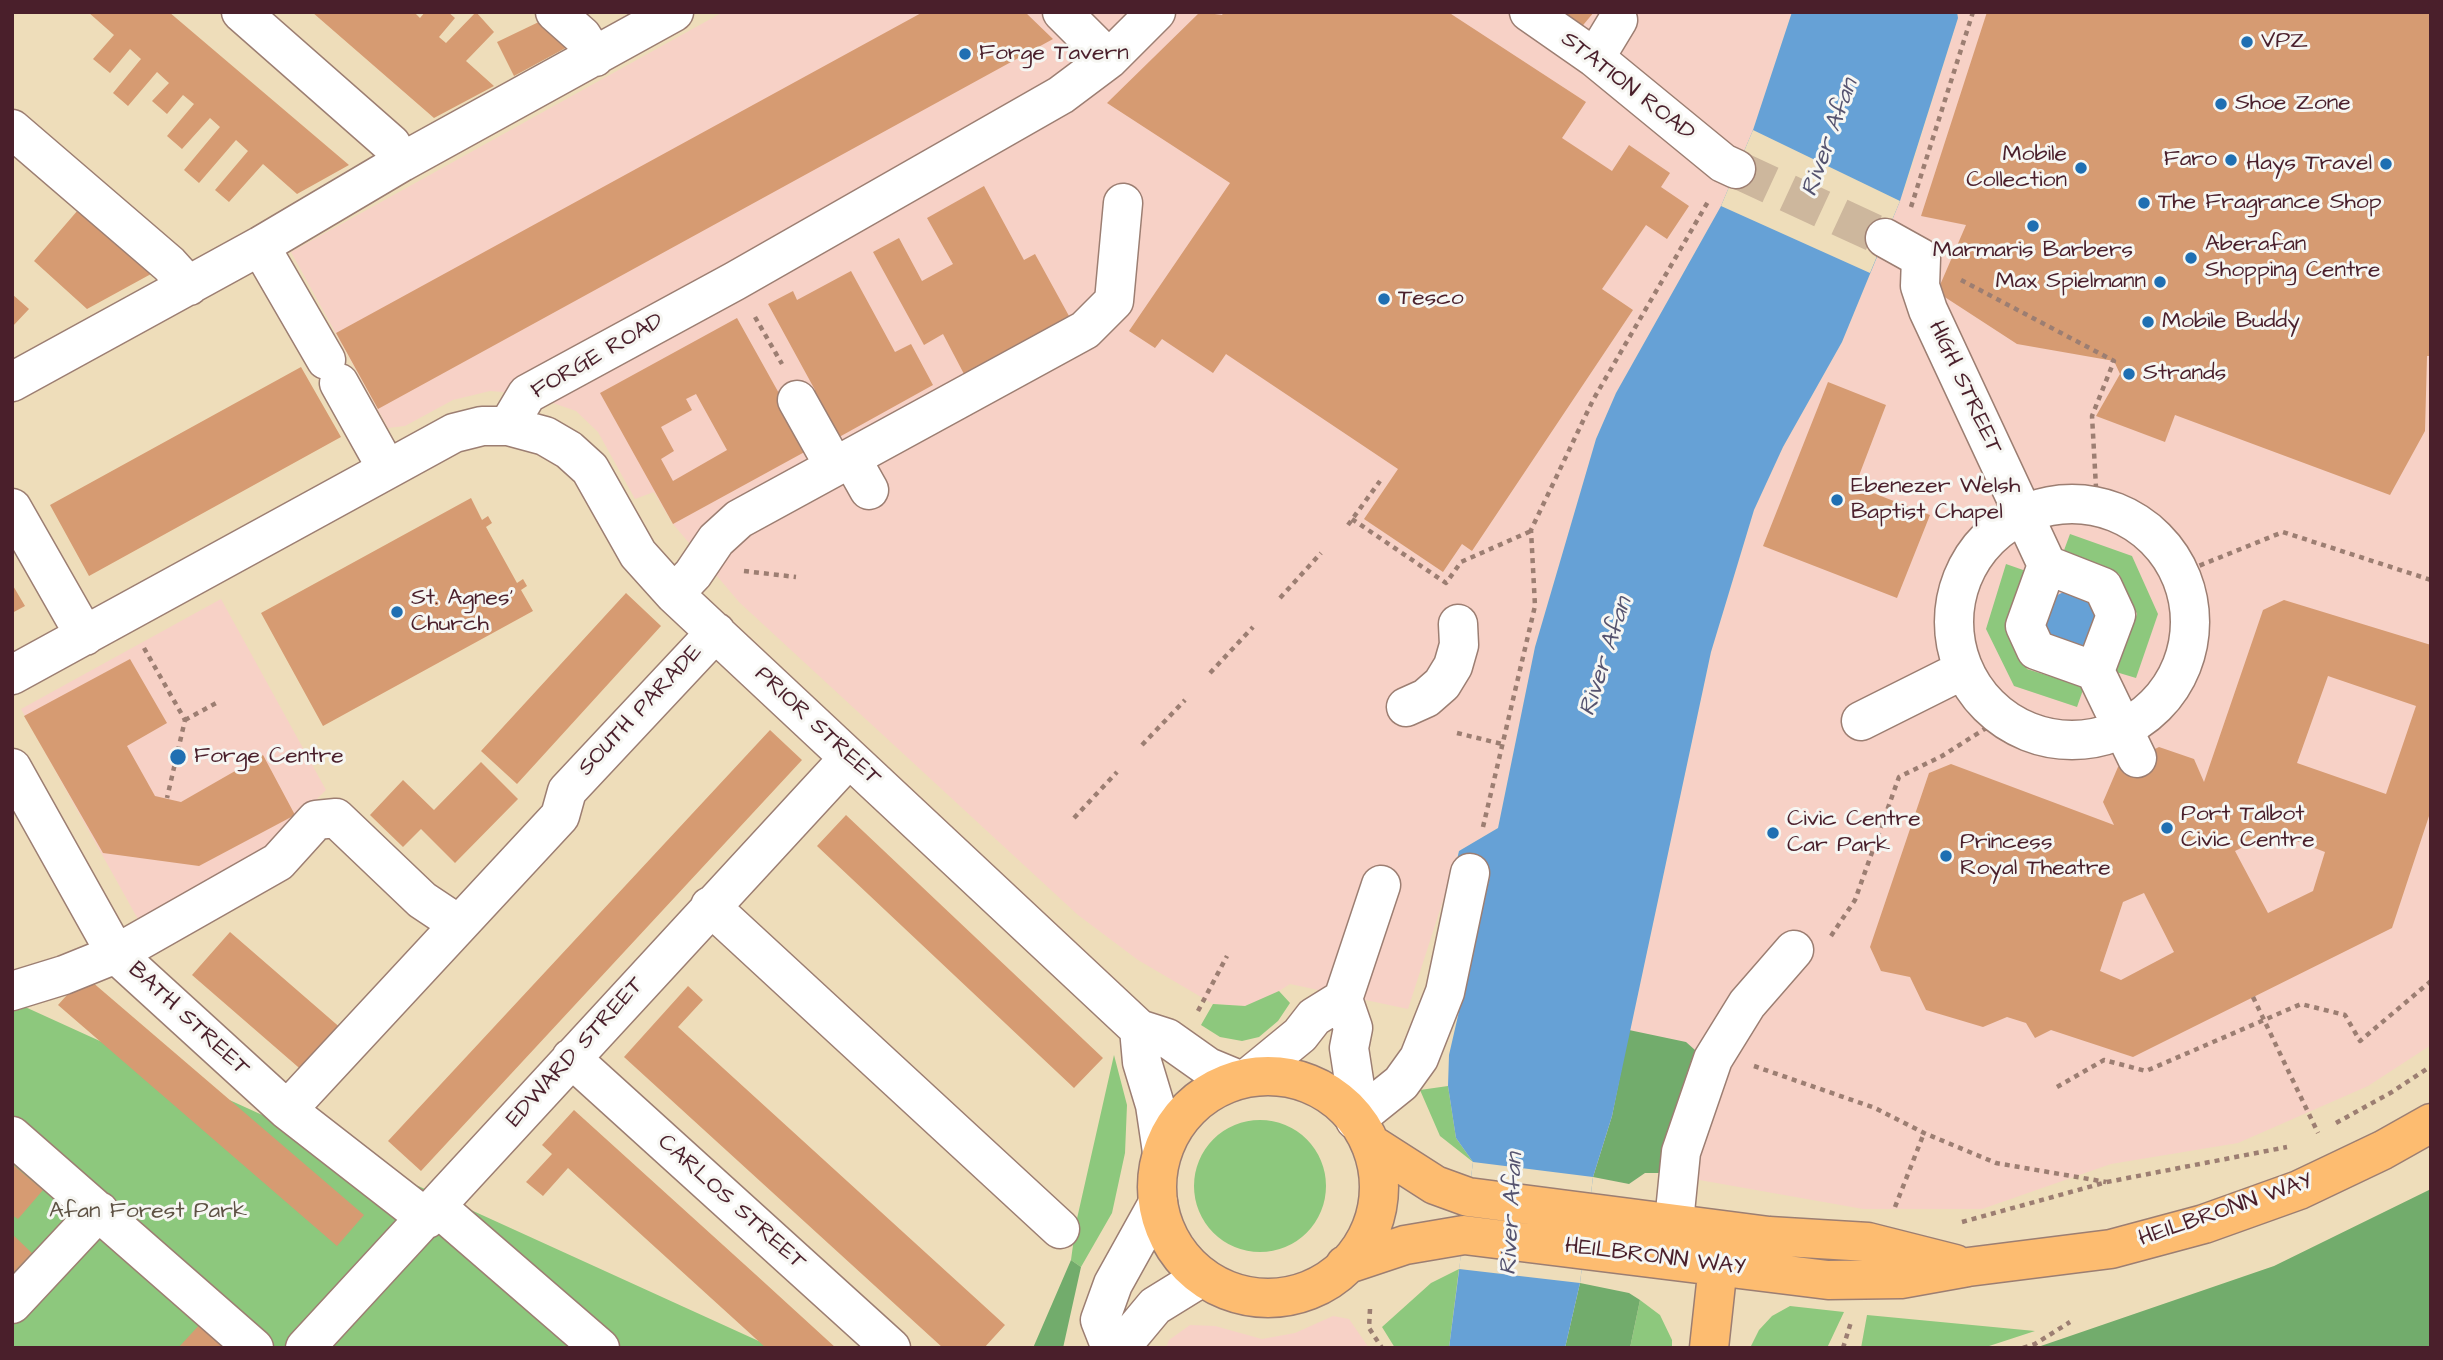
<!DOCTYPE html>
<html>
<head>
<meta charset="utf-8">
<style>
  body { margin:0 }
  #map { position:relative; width:2443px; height:1360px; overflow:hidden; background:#eeddba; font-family:"Architects Daughter",sans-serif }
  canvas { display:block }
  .frame { position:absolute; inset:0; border:14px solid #4a1f2b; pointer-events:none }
</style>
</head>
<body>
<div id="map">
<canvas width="2443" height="1360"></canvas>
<div class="frame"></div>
</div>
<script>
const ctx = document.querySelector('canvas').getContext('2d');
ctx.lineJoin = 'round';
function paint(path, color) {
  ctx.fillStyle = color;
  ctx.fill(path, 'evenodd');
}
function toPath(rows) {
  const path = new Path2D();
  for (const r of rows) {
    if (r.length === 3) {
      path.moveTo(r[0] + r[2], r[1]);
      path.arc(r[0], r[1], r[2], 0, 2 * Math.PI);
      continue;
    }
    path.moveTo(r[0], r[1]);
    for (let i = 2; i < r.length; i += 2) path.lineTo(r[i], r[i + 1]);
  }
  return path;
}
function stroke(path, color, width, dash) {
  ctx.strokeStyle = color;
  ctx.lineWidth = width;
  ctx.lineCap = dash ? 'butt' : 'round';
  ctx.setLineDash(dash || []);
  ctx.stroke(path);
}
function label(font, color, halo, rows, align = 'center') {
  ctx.font = font + ' "Architects Daughter",sans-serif';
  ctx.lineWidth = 6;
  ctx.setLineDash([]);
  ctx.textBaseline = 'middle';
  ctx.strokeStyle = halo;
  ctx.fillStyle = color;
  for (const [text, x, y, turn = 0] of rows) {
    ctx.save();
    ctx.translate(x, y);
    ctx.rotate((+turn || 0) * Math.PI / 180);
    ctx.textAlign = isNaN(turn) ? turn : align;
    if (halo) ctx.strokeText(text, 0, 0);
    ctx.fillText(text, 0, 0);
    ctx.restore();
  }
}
const built = toPath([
  [723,12,1792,12,1753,130,1721,206,1616,393,1596,439,1535,647,1498,828,1459,851,1408,1009,1290,984,1267,999,1244,1006,1213,1004,1138,960,1078,915,739,602,673,524,654,492,635,499,598,432,576,411,527,394,490,391,453,400,405,426,388,428,291,252],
  [1957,12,2431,12,2431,1045,2368,1086,2238,1143,2111,1164,1982,1209,1863,1209,1660,1173,1645,1173,1629,1184,1593,1177,1612,1116,1711,652,1754,510,1783,447,1842,342,1885,238,1906,185,1958,18],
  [221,599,326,790,269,846,139,921,21,709],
  [1333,1316,1349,1319,1369,1348,1166,1348,1169,1340,1190,1325,1215,1326,1262,1339,1295,1333]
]);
const green = toPath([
  [2070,534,2132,556,2158,614,2136,678,2116,672,2137,614,2119,574,2063,553],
  [2006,564,2026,571,2007,630,2027,669,2084,687,2077,707,2014,686,1986,629],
  [1279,991,1290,1003,1278,1021,1259,1037,1242,1041,1220,1037,1201,1025,1213,1004,1245,1006],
  [12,1001,774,1348,12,1348],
  [1114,1055,1127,1105,1125,1153,1112,1213,1081,1267,1071,1260,1076,1223],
  [1448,1086,1456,1138,1473,1162,1440,1136,1420,1090],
  [1260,1186,66],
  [1459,1269,1449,1348,1395,1348,1382,1327,1431,1283],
  [1640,1300,1660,1315,1672,1340,1672,1348,1630,1348],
  [1790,1306,1844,1312,1827,1348,1750,1348,1759,1330,1772,1316],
  [1867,1315,2035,1331,1983,1348,1861,1348]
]);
const forest = toPath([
  [1629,1030,1686,1042,1695,1050,1695,1067,1660,1173,1645,1173,1629,1184,1593,1177,1612,1116],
  [2431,1189,2431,1346,2035,1348,2274,1266],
  [1071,1260,1081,1267,1063,1348,1033,1348],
  [1580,1283,1629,1293,1640,1300,1630,1348,1565,1348]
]);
const water = toPath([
  [1792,12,1957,12,1958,18,1900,201,1842,342,1783,447,1754,510,1711,652,1612,1116,1593,1177,1580,1283,1565,1348,1449,1348,1473,1162,1456,1138,1448,1086,1449,1055,1490,876,1455,868,1459,851,1498,828,1535,647,1596,439,1616,393,1721,206,1753,130],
  [2072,620,29]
]);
const pier = toPath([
  [1753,130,1900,201,1870,273,1721,206],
  [1473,1162,1593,1177,1580,1283,1459,1269]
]);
const building = toPath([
  [88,12,169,12,349,165,297,194,263,164,229,202,215,190,248,151,236,140,199,183,184,170,220,127,210,118,182,149,167,136,194,104,183,95,167,114,152,101,169,83,157,72,128,106,113,93,141,59,130,49,110,73,93,59,114,35],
  [312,12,414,12,420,18,425,12,448,12,455,18,439,37,446,43,476,12,494,32,466,61,494,86,434,118],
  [923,12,1025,12,1053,39,378,409,336,333],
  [1200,12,1222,15,1224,12,1448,12,1586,102,1562,138,1612,171,1629,145,1670,173,1661,187,1689,206,1667,239,1646,225,1602,289,1633,310,1472,551,1462,544,1443,572,1364,519,1398,469,1226,354,1213,373,1162,339,1155,348,1129,331,1230,183,1107,103],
  [1547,12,1594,12,1574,36],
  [1987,12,2431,12,2431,356,2427,356,2425,431,2390,495,2175,415,2165,442,2096,416,2120,374,2114,361,2017,344,1937,292,1966,225,1921,216],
  [545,19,573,44,514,76,497,42],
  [984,186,1024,260,1035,254,1069,316,964,374,943,334,924,345,873,252,899,238,922,281,953,264,927,218],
  [78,210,151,274,87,309,34,261],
  [851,271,895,352,911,344,933,385,832,441,807,395,815,390,768,304,793,291,797,300],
  [12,294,29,309,12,327],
  [737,318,810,449,673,524,600,393],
  [696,394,727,450,673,481,661,459,674,451,661,427,692,410,686,399],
  [301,367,341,437,89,576,50,505],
  [1828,382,1886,405,1855,486,1930,515,1897,598,1763,546],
  [471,498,482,520,488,516,492,523,486,527,517,583,523,579,527,586,521,590,533,611,323,726,261,613],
  [12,584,25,606,12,613],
  [626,593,661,626,517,784,481,751],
  [2284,600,2431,645,2431,810,2392,928,2133,1057,2051,1030,2035,1038,2026,1023,2007,1017,1983,1027,1926,1010,1910,977,1881,971,1870,947,1929,773,1951,764,2114,825,2103,802,2118,767,2159,747,2194,759,2204,782,2263,610],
  [2328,676,2416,706,2386,794,2297,763],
  [2273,832,2325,852,2313,891,2268,913,2235,851],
  [2144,893,2174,952,2121,980,2100,971,2123,902],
  [130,659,167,723,127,746,155,796,181,802,263,755,295,815,199,866,103,853,24,716],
  [770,730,802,760,421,1171,388,1141],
  [481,762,518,799,455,863,421,829,403,847,370,815,403,780,434,810],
  [846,815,1103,1058,1074,1088,817,846],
  [230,932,343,1030,305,1073,192,975],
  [91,981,364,1215,337,1246,58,1005,75,986],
  [688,986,703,1000,678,1027,1005,1325,984,1348,943,1348,624,1057],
  [574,1110,755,1274,836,1348,766,1348,568,1168,543,1196,526,1182,552,1154,542,1145],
  [12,1164,43,1190,18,1219,12,1215],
  [12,1234,32,1253,12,1274],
  [203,1321,233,1348,178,1348]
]);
const minorTunnel = toPath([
  [1736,169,1885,238]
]);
const path = toPath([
  [1911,207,1973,12],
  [1961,280,2114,361,2092,416,2097,505],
  [755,317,782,364],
  [1352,519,1446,583,1461,562,1531,531],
  [1348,525,1380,481],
  [744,571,796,577],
  [2181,573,2283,532,2431,580],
  [1280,598,1321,553],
  [144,648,185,720,167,798],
  [1210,673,1253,627],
  [185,720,218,702],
  [1457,733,1502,744],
  [1142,745,1185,700],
  [1074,818,1117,772],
  [1483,827,1535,606,1531,530,1593,400,1709,200],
  [1831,936,1855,900,1899,777,1942,756,2002,718],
  [2253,997,2318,1133],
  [1198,1011,1227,956],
  [1754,1066,1875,1108,1924,1133,1996,1163,2106,1182],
  [2057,1087,2104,1060,2146,1071,2301,1004,2345,1015,2360,1041,2431,981],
  [2336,1123,2392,1092,2431,1066],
  [1895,1207,1924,1133],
  [1962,1222,2107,1182,2287,1147],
  [1370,1309,1369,1328,1382,1348],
  [1843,1348,1851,1322],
  [2023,1348,2035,1344,2070,1322]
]);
const minor = toPath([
  [241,12,391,144,402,162],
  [555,12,582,36,595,57],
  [1062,12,1109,59],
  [1529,12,1595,58,1723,163,1736,169],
  [1595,58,1618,20],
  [12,129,169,264,189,286],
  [1885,238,1921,258,1920,286,1928,310,2047,565,2025,626,2036,650,2095,671,2116,615,2103,587,2047,565],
  [260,246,326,360],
  [12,382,260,246,402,162,674,12],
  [339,383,387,469],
  [797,400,834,466],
  [508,426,527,394,735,281,1061,95,1109,59,1156,12],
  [851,458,869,490],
  [2072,622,118],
  [12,508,85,636],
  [674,594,693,574,716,540,739,519,1085,330,1114,301,1123,203],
  [2095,671,2137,758],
  [12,675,454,433,482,426,508,426,545,436,569,450,590,469,638,554,674,594,1139,1029,1167,1038,1208,1067,1237,1079],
  [1406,707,1426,698,1442,684,1453,666,1459,645,1458,624],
  [1861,721,1963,670],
  [12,768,116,954,287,1110,427,1219],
  [710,906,1060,1229],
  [12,991,64,975,116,954,278,862,316,820,336,818,422,900,458,924],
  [1139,1029,1142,1062,1155,1105,1162,1152],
  [571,1058,891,1348],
  [1250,1076,1300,1035,1314,1017,1343,999],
  [287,1110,560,816,567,791,716,632],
  [1351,1112,1355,1087,1349,1048,1353,1028,1343,999,1381,885],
  [1355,1120,1401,1083,1419,1058,1445,992,1470,873],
  [12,1136,254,1348],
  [437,1207,600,1348],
  [1674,1222,1681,1152,1713,1059,1747,1004,1794,950],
  [12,1304,99,1211],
  [305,1348,849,758],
  [1111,1348,1100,1320,1113,1284,1158,1203],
  [1120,1348,1155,1306,1202,1277]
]);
const major = toPath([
  [1268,1187,111],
  [1371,1144,1435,1185,1468,1197,1769,1236,1868,1242,1955,1264],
  [1345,1265,1405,1245,1464,1235,1828,1280,1901,1279,1968,1267,2111,1249,2204,1224,2299,1190,2383,1150,2431,1123],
  [1709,1348,1718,1265]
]);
const markers = [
  [2247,42,7,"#1f6fb2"],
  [965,54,7,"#1f6fb2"],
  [2221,104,7,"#1f6fb2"],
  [2231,160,7,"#1f6fb2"],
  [2386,164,7,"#1f6fb2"],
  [2081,168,7,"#1f6fb2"],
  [2144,203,7,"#1f6fb2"],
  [2033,226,7,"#1f6fb2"],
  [2191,258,7,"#1f6fb2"],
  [2160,282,7,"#1f6fb2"],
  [1384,299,7,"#1f6fb2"],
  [2148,322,7,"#1f6fb2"],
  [2129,374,7,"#1f6fb2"],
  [1837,500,7,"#1f6fb2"],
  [397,612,7,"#1f6fb2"],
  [178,757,9,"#1f6fb2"],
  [2167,828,7,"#1f6fb2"],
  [1773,833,7,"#1f6fb2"],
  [1946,856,7,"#1f6fb2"]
];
const poiNames = [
  ["VPZ",2261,42],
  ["Forge Tavern",979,54],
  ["Shoe Zone",2235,104],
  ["Mobile",2067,155,"right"],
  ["Collection",2067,181,"right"],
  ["Faro",2217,160,"right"],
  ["Hays Travel",2372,164,"right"],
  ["The Fragrance Shop",2158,203],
  ["Aberafan",2205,245],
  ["Shopping Centre",2205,271],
  ["Marmaris Barbers",2033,251,"center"],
  ["Max Spielmann",2146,282,"right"],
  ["Tesco",1398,299],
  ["Mobile Buddy",2162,322],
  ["Strands",2143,374],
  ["Ebenezer Welsh",1851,487],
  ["Baptist Chapel",1851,513],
  ["St. Agnes'",411,599],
  ["Church",411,625],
  ["Forge Centre",194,757],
  ["Port Talbot",2181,815],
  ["Civic Centre",2181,841],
  ["Civic Centre",1787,820],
  ["Car Park",1787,846],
  ["Princess",1960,843],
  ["Royal Theatre",1960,869]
];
const streetNames = [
  ["STATION ROAD",1627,87,38],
  ["FORGE ROAD",598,357,-30],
  ["HIGH STREET",1964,388,65],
  ["SOUTH PARADE",641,711,-47],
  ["PRIOR STREET",817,727,43],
  ["BATH STREET",188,1020,43],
  ["EDWARD STREET",576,1053,-48],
  ["CARLOS STREET",731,1203,42],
  ["HEILBRONN WAY",2226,1211,-19],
  ["HEILBRONN WAY",1655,1258,7]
];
const parkNames = [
  ["Afan Forest Park",148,1212]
];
const waterNames = [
  ["River Afan",1831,138,-70],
  ["River Afan",1607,657,-72],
  ["River Afan",1513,1214,-87]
];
paint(built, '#f7d1c6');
paint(green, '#8dc87d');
paint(forest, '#72ac6c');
paint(water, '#66a1d6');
paint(pier, '#eeddba');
paint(building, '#d69b72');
stroke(minorTunnel, '#cdb79d', 38, [38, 19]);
stroke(minor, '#9c7e72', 41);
stroke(major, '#9c7e72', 41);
stroke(path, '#9c7e72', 4.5, [5, 5]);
stroke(minor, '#fff', 38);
stroke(major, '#fdbc70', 38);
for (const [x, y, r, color] of markers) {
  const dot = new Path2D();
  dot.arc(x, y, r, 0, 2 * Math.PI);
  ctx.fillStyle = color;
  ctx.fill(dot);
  stroke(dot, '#f6f6f2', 2.5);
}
label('23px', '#4a1f2b', '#f6f6f2', poiNames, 'left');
label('23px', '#4a1f2b', '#f6f6f2', streetNames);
label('23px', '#5e5244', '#f6f6f2', parkNames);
label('italic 24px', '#55536f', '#f6f6f2', waterNames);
</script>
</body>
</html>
